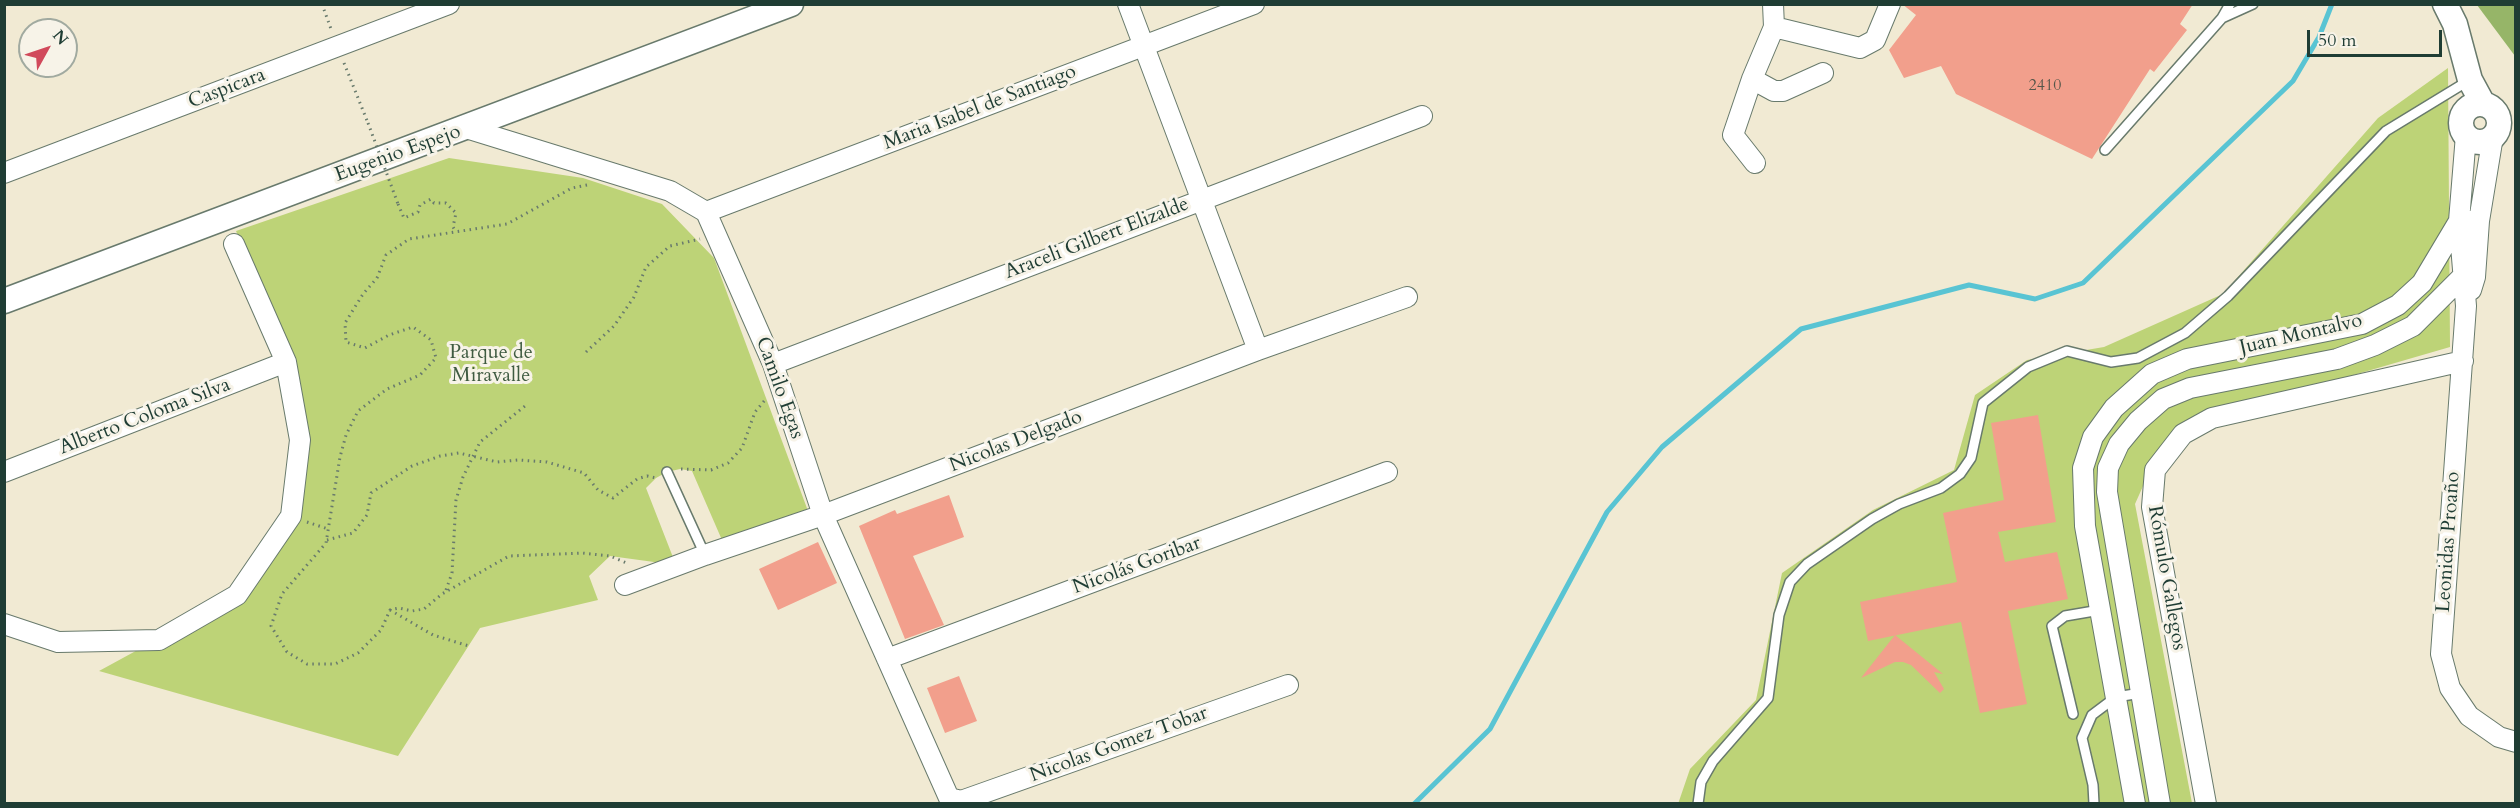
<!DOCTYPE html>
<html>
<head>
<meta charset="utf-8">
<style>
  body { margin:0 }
  #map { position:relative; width:2520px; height:808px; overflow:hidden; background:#f1ead3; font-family:Cardo,serif }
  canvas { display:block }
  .frame { position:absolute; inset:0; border:6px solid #1f3d34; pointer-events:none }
  .north { position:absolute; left:18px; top:18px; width:60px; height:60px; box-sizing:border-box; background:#f7f3e8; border:2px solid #a1aaa0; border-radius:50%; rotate:50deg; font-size:16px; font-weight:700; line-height:24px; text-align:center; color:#1f3d34 }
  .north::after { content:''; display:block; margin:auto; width:21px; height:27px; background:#d1495b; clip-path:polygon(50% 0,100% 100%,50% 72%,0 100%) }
  .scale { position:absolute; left:2307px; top:30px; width:135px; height:27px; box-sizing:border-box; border:3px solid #1f3d34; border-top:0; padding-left:8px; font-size:18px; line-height:21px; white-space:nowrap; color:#1f3d34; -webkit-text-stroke:4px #f7f3e8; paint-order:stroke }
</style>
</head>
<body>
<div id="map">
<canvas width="2520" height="808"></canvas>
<div class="frame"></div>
<div class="north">N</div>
<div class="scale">50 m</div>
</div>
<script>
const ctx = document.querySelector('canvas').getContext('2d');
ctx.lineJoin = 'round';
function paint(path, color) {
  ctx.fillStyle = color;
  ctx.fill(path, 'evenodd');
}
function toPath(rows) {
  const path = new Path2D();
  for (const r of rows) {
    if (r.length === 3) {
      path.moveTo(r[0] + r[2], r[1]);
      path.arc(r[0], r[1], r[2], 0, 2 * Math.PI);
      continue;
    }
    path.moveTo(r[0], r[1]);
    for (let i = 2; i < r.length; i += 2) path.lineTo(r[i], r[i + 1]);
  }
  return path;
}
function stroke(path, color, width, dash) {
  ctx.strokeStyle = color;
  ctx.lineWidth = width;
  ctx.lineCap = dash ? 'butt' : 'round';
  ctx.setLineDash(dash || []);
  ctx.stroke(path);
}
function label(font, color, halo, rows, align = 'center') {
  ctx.font = font + ' Cardo,serif';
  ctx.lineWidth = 6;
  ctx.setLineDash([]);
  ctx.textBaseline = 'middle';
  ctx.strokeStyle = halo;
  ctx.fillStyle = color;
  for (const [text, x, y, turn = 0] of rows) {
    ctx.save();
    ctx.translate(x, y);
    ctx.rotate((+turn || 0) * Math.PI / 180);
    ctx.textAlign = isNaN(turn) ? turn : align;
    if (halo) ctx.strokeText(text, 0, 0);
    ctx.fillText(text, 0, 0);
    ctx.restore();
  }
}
const green = toPath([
  [2448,68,2450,347,2199,420,2160,448,2135,504,2192,803,1678,804,1690,769,1756,700,1782,573,1873,510,1954,470,1975,395,2027,360,2104,347,2223,294,2378,118],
  [449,158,583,178,662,204,714,258,808,511,725,547,692,471,680,469,667,472,656,478,646,488,676,565,610,556,589,576,598,600,480,628,398,756,99,671,233,598,286,523,300,444,291,361,236,231]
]);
const forest = toPath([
  [2477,5,2515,5,2515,56]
]);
const stream = toPath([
  [1414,804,1490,729,1607,512,1662,447,1801,329,1969,285,2035,299,2083,283,2293,81,2319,37,2332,4]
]);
const building = toPath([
  [1902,4,2193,4,2180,24,2187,30,2154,72,2150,69,2092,159,1956,94,1941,66,1904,78,1889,50,1916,15],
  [2038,415,2056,522,1998,532,2005,562,2057,552,2068,599,2008,611,2027,704,1980,713,1961,622,1868,641,1860,602,1957,582,1943,513,2004,500,1991,423],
  [949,495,964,537,913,556,944,625,905,639,859,526,895,510,897,514],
  [818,542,837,583,778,610,759,569],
  [1895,635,1943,674,1934,672,1944,689,1940,693,1911,665,1903,662,1895,662,1861,678],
  [959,676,977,721,945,733,927,688]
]);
const path = toPath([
  [322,4,331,29],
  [344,63,368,123],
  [587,185,572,188,507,224,409,239,386,255,377,278,363,294,345,323,346,342,365,348,389,335,413,327,431,340,436,358,420,375,387,389,358,411,346,435,340,457,326,543,282,594,271,626,287,652,307,664,335,664,358,653,381,630,390,610,399,608,412,611,424,609,442,594,509,556,582,553,610,556,629,564],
  [398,204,404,218,418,212,420,205,431,199,434,203,446,203,456,213,453,227,456,232],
  [586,352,614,326,634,297,646,267,670,246,700,239],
  [681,469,711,470,728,463,742,448,755,412,765,400],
  [307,522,328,529],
  [327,540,353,533,367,515,371,493,412,466,440,456,459,453,497,462,518,460,547,462,584,473,598,490,613,498,637,479,647,476,656,478],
  [446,590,452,573,456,500,463,477,480,442,525,406],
  [390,610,433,635,469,646]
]);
const service = toPath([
  [2222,18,2253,4],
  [2105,150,2222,18,2230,4],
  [667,472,705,555],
  [2073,714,2052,626,2065,616,2100,610],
  [1698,804,1701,782,1713,761,1768,698,1779,615,1790,582,1807,564,1872,519,1899,504,1941,488,1960,474,1971,458,1983,403,2028,367,2067,351,2111,362,2138,358,2185,333,2228,296,2386,131,2468,81],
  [2094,804,2093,785,2082,738,2092,715,2116,697,2141,693]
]);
const minor = toPath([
  [1128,4,1258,350],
  [1774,27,1860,48,1875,40,1890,4],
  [1752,79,1774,91,1783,91,1823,73],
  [466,128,670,191,706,212,773,364,823,515,949,798,961,801,1288,685],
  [2466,135,2459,221,2466,306,2441,654,2450,688,2469,716,2499,737,2516,742],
  [1755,163,1733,135,1752,79,1774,27,1773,4],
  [4,173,449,4],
  [706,212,1254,4],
  [2471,290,2475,277,2479,221,2493,136],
  [773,364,1422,116],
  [4,472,286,362],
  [625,585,705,555,823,515,1258,350,1407,297],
  [4,624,58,642,159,640,237,595,291,516,300,440,286,362,234,244],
  [887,659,1387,472],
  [2135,804,2085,526,2083,468,2093,437,2114,408,2152,374,2187,359,2362,324,2398,305,2422,283,2459,221,2479,221],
  [2160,804,2107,492,2108,468,2119,444,2138,421,2163,399,2190,388,2337,359,2375,345,2413,326,2462,277,2475,277],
  [2206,804,2152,507,2155,470,2183,434,2212,418,2463,361]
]);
const tertiary = toPath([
  [2445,4,2455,24,2470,80,2483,104],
  [2480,123,19],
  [4,301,791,4]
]);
const pathBridge = toPath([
  [368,123,398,204]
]);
const numberNames = [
  ["2410",2045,86]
];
const streetNames = [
  ["Caspicara",227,89,-21],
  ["Maria Isabel de Santiago",980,108,-21],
  ["Eugenio Espejo",398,154,-20],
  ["Araceli Gilbert Elizalde",1097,239,-21],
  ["Juan Montalvo",2301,335,-13],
  ["Camilo Egas",779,388,70],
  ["Alberto Coloma Silva",145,417,-21],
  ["Nicolas Delgado",1016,442,-21],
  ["Leonidas Proaño",2449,542,-86],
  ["Nicolás Goribar",1137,566,-20],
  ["Rómulo Gallegos",2166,578,80],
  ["Nicolas Gomez Tobar",1119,745,-20]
];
const parkNames = [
  ["Parque de",491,353],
  ["Miravalle",491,376]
];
paint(green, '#bdd377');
paint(forest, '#96b568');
stroke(stream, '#59c4d3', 5);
paint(building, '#f29f8c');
stroke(service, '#687a6c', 12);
stroke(minor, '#687a6c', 22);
stroke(tertiary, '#687a6c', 27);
stroke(path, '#687a6c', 3, [1.5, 4.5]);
stroke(service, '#fff', 9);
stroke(minor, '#fff', 20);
stroke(tertiary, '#fff', 24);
stroke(pathBridge, '#687a6c', 3, [1.5, 4.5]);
label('16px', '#54564a', null, numberNames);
label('20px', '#1f3d34', '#f7f3e8', streetNames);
label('20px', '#3f5b41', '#f7f3e8', parkNames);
</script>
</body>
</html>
